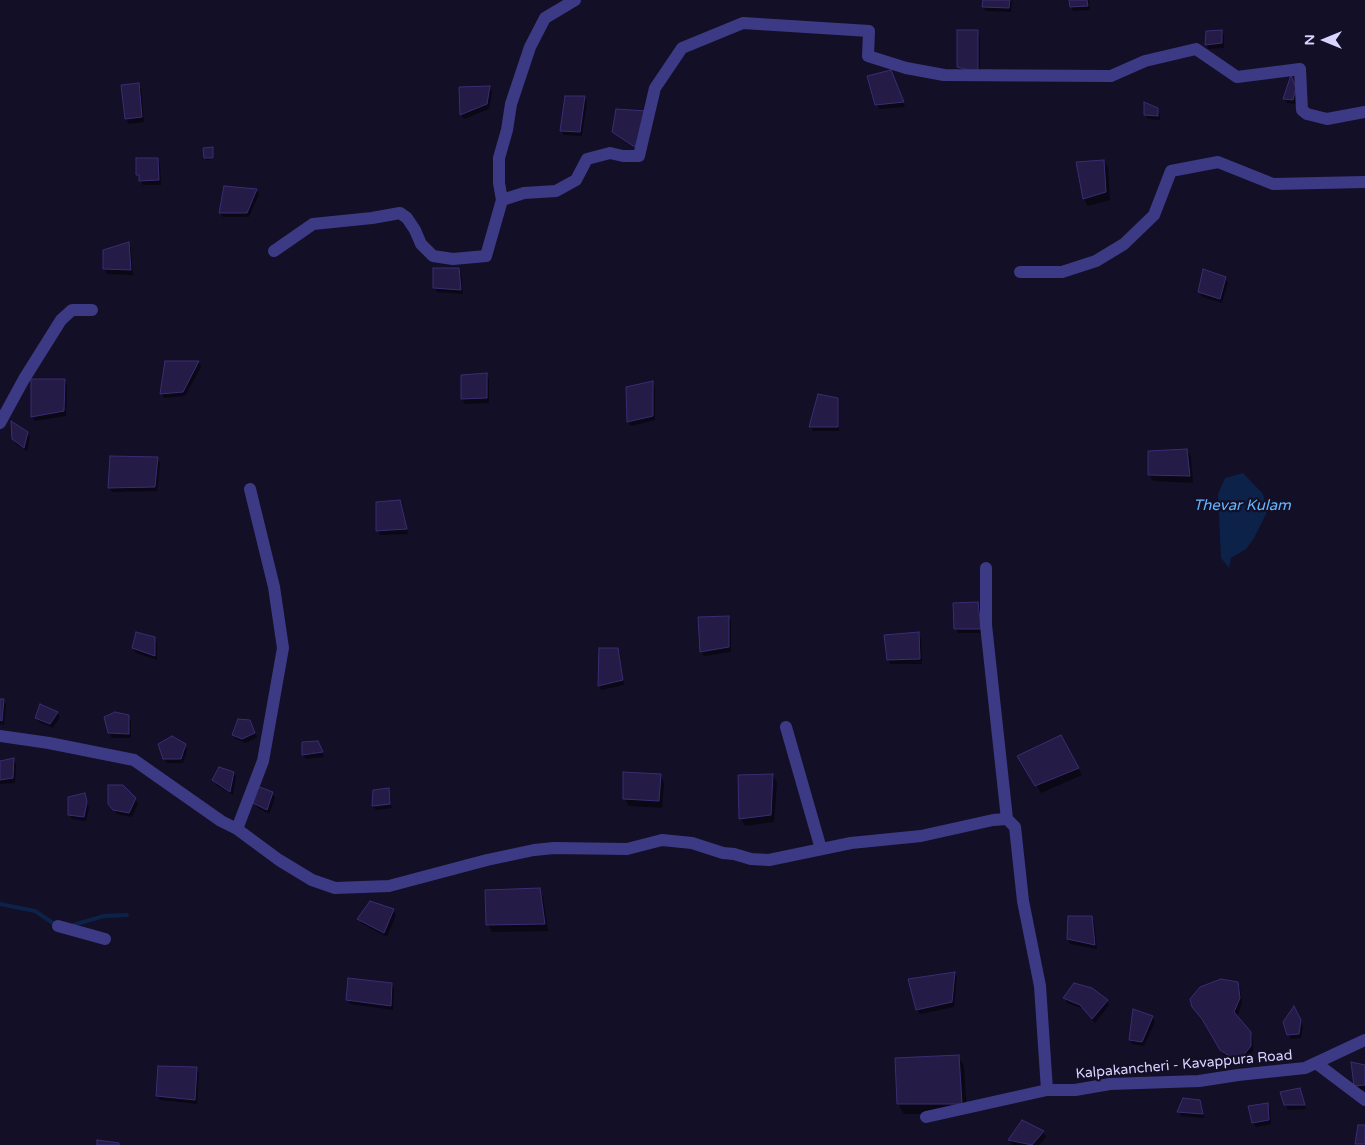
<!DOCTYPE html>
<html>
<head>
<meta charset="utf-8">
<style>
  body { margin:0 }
  #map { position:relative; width:1365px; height:1145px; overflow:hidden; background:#130f26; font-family:"Varela Round",sans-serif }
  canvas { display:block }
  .north { position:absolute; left:1300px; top:15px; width:50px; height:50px; -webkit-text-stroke:4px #130f26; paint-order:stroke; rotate:270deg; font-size:14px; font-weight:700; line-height:20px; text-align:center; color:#d9d4ff }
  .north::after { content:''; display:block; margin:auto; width:18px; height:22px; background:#d9d4ff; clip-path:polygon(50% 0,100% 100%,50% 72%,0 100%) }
</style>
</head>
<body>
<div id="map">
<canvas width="1365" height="1145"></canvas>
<div class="north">N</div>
</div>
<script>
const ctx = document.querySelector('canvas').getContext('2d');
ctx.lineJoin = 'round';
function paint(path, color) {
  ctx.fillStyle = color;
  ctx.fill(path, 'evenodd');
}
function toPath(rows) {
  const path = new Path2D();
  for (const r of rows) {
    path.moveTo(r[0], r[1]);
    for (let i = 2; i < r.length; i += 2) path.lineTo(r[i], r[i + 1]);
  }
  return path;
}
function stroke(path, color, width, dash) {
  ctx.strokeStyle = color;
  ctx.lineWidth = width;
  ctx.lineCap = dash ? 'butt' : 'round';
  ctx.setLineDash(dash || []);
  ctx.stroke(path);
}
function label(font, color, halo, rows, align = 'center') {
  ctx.font = font + ' "Varela Round",sans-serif';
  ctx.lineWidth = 4.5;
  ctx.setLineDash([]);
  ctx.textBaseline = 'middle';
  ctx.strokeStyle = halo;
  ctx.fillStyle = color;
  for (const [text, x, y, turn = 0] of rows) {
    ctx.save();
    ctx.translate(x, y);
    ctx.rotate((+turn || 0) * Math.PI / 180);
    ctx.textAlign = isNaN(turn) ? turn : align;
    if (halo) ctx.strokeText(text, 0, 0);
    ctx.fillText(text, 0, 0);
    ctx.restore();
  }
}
const water = toPath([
  [1243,473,1263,494,1267,512,1254,538,1246,549,1231,558,1229,568,1221,558,1218,494,1225,478]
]);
const shadow = toPath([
  [984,0,1012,0,1011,12,986,11,983,7],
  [1070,0,1089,0,1090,10,1073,11],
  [977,31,980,36,980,77,961,72,958,67],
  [1221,31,1224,35,1224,48,1209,49,1206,45],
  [893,76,905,107,879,109,877,104],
  [1293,81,1298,93,1296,104,1287,103,1284,99],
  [138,84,141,89,144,122,129,124,126,119,123,86],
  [460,88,490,88,492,92,489,109,464,119,461,115],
  [584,97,587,102,582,136,564,135,561,130],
  [1157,109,1160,114,1160,120,1148,119,1145,114],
  [212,148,214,159,206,160,205,158],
  [158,159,160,163,161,185,143,185,138,175],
  [1104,161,1108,168,1110,200,1088,206,1084,199,1077,163],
  [256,190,259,194,249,217,223,217,220,212],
  [128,243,131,248,133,275,107,274,104,269,104,251],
  [458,270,461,274,463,294,437,292,434,288],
  [1225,278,1228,283,1222,303,1202,297,1199,292],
  [166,362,199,362,201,367,185,396,164,398,162,394],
  [486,374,489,379,489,403,465,404,462,399,462,377],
  [64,380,67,384,66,416,35,421,32,417],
  [653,382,655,387,655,420,631,426,628,422,627,388],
  [837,399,839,404,839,431,813,431,811,427],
  [27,433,30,437,27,451,16,444,13,439],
  [1187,450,1191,457,1193,483,1153,481,1149,474],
  [157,458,160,463,157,491,112,492,110,488],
  [400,501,402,506,408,534,380,535,378,530],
  [977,603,980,607,982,633,958,633,956,629],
  [728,617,731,621,731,652,704,656,701,651],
  [918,633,921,638,922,664,890,664,888,660],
  [154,638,157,643,157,660,136,653,133,648],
  [618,650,620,654,624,685,601,690,599,685],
  [0,700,3,700,6,705,4,725,0,724],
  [57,713,60,717,53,728,39,722,36,718],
  [128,716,131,721,131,738,112,738,109,733],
  [252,726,257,737,246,743,236,739,233,735],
  [1061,737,1082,775,1041,793,1019,756],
  [185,745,187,750,183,763,167,763,164,758],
  [320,747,324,757,306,759,303,755],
  [13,759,16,764,15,783,0,784,0,762],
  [234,773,236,777,233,795,216,785,214,780],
  [660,775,664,783,662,808,629,806,625,799],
  [773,775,777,783,774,822,745,826,741,819],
  [388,790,390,794,391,802,374,804,374,807,391,805,392,808,376,810,373,806,374,791],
  [272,793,275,798,269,814,257,807,254,803],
  [84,794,89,808,86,821,72,819,69,814],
  [135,799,138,804,132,817,117,814,109,804],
  [539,889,543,897,548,931,492,932,488,924],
  [393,910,396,915,387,937,361,923,359,919],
  [1092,917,1094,921,1097,949,1070,944,1068,939],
  [955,973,957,977,954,1007,920,1014,917,1010],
  [391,984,394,988,393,1010,350,1004,348,999],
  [1237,984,1240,988,1242,1003,1237,1017,1253,1038,1253,1051,1243,1063,1235,1062,1224,1055,1206,1023,1193,1007],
  [1065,998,1107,1001,1109,1005,1095,1023,1084,1009,1067,1003],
  [1294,1009,1303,1026,1301,1038,1291,1039,1288,1034],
  [1152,1017,1155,1022,1144,1046,1132,1044,1130,1040],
  [958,1056,964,1066,967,1114,904,1114,898,1104],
  [1365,1066,1365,1090,1358,1090,1355,1086],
  [196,1069,199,1073,197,1104,160,1100,157,1096],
  [1300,1090,1306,1109,1288,1110,1286,1105],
  [1199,1101,1202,1106,1204,1118,1181,1116,1179,1112],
  [1267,1104,1270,1108,1271,1124,1256,1127,1253,1123],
  [1023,1121,1043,1132,1046,1137,1039,1145,1012,1145,1010,1141]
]);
const stream = toPath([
  [0,904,35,911,56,925],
  [73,925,104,916,127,915]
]);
const building = toPath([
  [983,0,1010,0,1009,8,982,7,983,0],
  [1069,0,1087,0,1088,6,1070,7,1069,0],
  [957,30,978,30,978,73,957,67,957,30],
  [1222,30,1222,43,1205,45,1206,31,1222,30],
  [891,70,904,102,875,105,867,76,891,70],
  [1291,75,1296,88,1293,100,1283,99,1291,75],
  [139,83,142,117,125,119,121,85,139,83],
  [490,86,487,104,460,115,459,87,490,86],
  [565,96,585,96,580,132,560,131,565,96],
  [1144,102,1158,108,1158,116,1144,115,1144,102],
  [616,109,647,111,635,147,612,132,616,109],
  [213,147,213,158,204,158,203,148,213,147],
  [136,158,158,158,159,180,139,181,139,175,136,175,136,158],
  [1104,160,1106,192,1083,199,1076,162,1104,160],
  [224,186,257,189,247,213,219,213,224,186],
  [129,242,131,270,103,269,103,250,129,242],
  [433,268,459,268,461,290,433,288,433,268],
  [1203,269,1226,277,1220,299,1198,292,1203,269],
  [165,361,199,361,183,392,160,394,165,361],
  [487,373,487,398,461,399,461,375,487,373],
  [31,379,65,379,64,411,31,417,31,379],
  [653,381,653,416,627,422,626,387,653,381],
  [818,394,838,398,838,427,809,427,818,394],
  [11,421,28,432,24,448,12,439,11,421],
  [1187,449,1190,476,1148,475,1148,451,1187,449],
  [110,456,158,457,155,487,108,488,110,456],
  [400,500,407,529,376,531,376,502,400,500],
  [978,602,981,629,954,629,953,603,978,602],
  [729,616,729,647,700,652,698,617,729,616],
  [136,632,155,637,155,656,132,648,136,632],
  [919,632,920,659,887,660,884,635,919,632],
  [599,648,618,648,623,680,598,686,599,648],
  [0,699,4,699,2,721,0,720,0,699],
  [40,704,58,712,50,724,35,718,40,704],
  [115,712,129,715,129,734,108,733,104,717,115,712],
  [238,719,250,720,255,733,242,739,232,735,238,719],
  [1061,735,1079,768,1035,786,1017,756,1061,735],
  [172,736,186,744,181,759,163,759,158,744,172,736],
  [318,741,323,752,302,755,302,742,318,741],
  [14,758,13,778,0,780,0,761,14,758],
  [219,767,234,772,230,792,212,780,219,767],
  [623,772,661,774,659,801,623,799,623,772],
  [773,774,771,815,739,819,738,775,773,774],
  [108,785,123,785,136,798,129,813,113,810,108,804,108,785],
  [257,786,273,792,267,810,253,803,257,786],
  [389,788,390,804,372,806,373,790,389,788],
  [85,793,87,802,84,817,68,815,68,797,85,793],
  [540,888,545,924,486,925,485,890,540,888],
  [370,901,394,909,384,933,357,919,370,901],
  [1068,916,1092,916,1095,945,1067,939,1068,916],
  [955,972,952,1002,916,1010,908,979,955,972],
  [348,978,392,983,391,1006,346,1000,348,978],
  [1221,979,1238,982,1240,998,1234,1012,1251,1032,1251,1046,1241,1058,1232,1058,1220,1050,1202,1019,1192,1007,1190,999,1200,987,1221,979],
  [1074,983,1092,988,1108,1000,1092,1019,1080,1005,1063,998,1074,983],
  [1294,1006,1301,1020,1299,1034,1287,1035,1283,1022,1294,1006],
  [1133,1009,1153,1016,1142,1042,1129,1040,1133,1009],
  [959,1055,962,1104,897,1104,895,1058,959,1055],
  [1351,1062,1365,1065,1365,1085,1354,1086,1351,1062],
  [158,1066,197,1067,195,1100,156,1096,158,1066],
  [1300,1088,1305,1105,1284,1105,1280,1092,1300,1088],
  [1183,1098,1200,1100,1203,1114,1177,1112,1183,1098],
  [1268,1103,1269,1120,1252,1123,1248,1106,1268,1103],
  [1022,1120,1044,1131,1032,1145,1008,1140,1022,1120],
  [1358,1125,1365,1125,1365,1144,1355,1144,1358,1125],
  [97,1140,119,1143,119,1145,97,1145,97,1140]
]);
const minor = toPath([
  [502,200,524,193,556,191,576,180,587,159,610,153,623,156,639,156,655,88,682,48,743,23,869,31,868,56,906,68,944,75,1111,76,1145,61,1196,49,1237,77,1300,69,1302,110,1307,114,1327,119,1365,112],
  [274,251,313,224,372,218,400,213,407,218,415,230,421,244,433,256,453,259,486,256,502,200,499,183,499,158,507,130,511,104,530,47,545,18,575,0],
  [1020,272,1062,272,1096,261,1124,244,1154,215,1171,171,1218,162,1273,184,1365,182],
  [0,423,24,379,61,320,72,310,92,310],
  [986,568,986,625,1007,819],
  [786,727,821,849],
  [0,736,49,743,134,760,221,821,237,829,279,860,312,880,335,888,389,886,487,860,534,850,554,848,627,849,662,840,692,843,723,853,734,854,751,859,769,860,851,843,921,836,993,820,1007,819,1015,827,1023,901,1040,986,1047,1090,1075,1090,1110,1084,1199,1081,1238,1075,1305,1068,1365,1040],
  [237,829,263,761,283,648,274,587,250,489],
  [58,926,105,939],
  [1316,1063,1365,1100],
  [926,1117,1047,1090]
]);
const streetNames = [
  ["Kalpakancheri - Kavappura Road",1184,1065,-5]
];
const waterNames = [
  ["Thevar Kulam",1242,506]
];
paint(water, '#0c2248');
paint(shadow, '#0007');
stroke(stream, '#0c2248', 4);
paint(building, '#241b47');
stroke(building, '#3b2d73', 1);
stroke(minor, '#3d3a85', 12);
label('14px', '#d9d4ff', '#130f26', streetNames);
label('italic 15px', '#62b6ff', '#130f26', waterNames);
</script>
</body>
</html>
